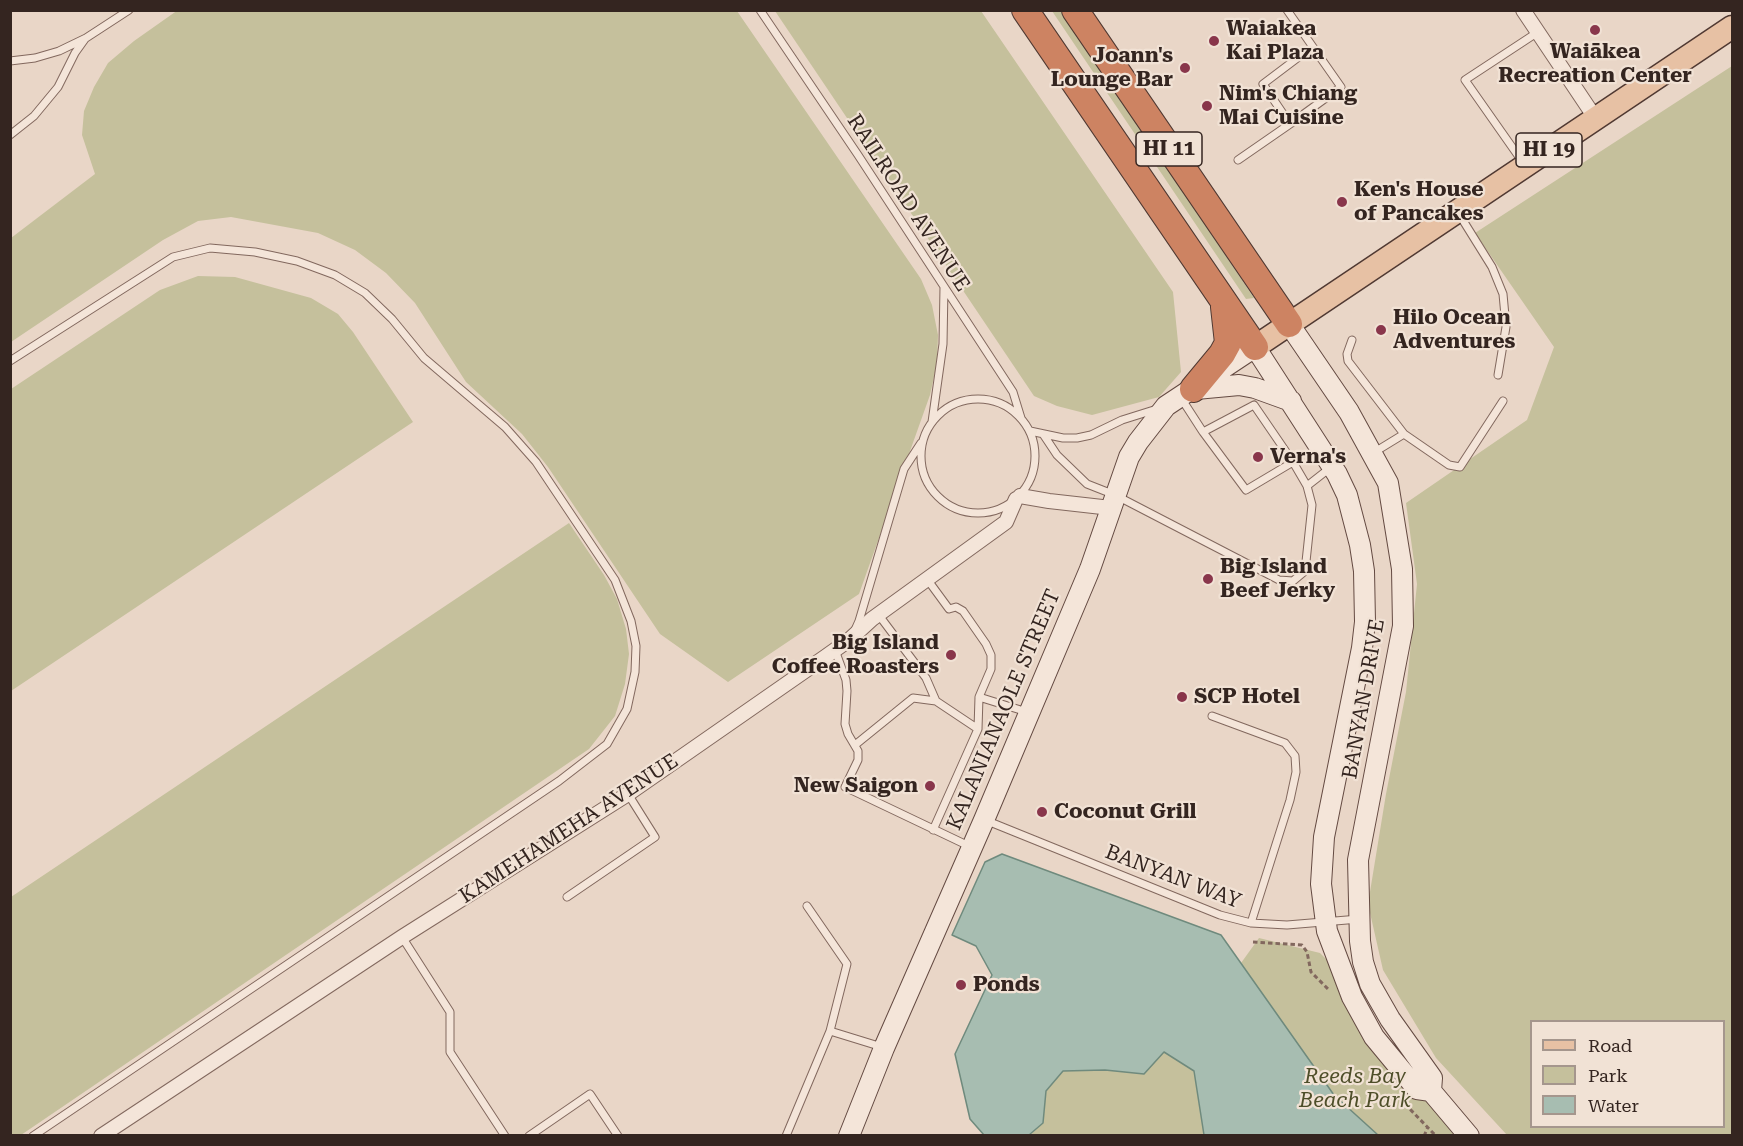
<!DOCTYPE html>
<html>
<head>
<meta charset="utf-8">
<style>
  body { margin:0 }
  #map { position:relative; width:1743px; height:1146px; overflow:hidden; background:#e9d6c7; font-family:"Roboto Serif",serif }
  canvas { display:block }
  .frame { position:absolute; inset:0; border:12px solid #342520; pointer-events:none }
  .legend { position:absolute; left:1530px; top:1020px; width:195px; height:108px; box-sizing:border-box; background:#f1e2d5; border:2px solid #a5968d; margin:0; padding:8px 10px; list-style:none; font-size:18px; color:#342520 }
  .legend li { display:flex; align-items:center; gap:12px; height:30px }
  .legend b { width:30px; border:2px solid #a5968d }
</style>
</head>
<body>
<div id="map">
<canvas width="1743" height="1146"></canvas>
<div class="frame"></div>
<ul class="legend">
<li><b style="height:8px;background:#e7c1a4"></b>Road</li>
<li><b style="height:16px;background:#c5c09c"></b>Park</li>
<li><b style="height:16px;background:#a7bdb1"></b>Water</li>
</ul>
</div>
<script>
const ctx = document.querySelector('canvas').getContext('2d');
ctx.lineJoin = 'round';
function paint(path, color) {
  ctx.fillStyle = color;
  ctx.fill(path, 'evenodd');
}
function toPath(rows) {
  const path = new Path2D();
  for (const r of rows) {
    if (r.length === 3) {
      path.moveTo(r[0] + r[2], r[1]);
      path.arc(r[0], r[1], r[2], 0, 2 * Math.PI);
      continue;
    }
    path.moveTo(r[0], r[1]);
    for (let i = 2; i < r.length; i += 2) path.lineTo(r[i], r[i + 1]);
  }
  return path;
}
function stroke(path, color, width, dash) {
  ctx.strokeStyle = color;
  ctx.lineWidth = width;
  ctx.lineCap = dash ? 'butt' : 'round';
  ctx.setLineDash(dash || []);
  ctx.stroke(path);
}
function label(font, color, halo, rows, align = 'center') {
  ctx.font = font + ' "Roboto Serif",serif';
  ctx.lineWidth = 4.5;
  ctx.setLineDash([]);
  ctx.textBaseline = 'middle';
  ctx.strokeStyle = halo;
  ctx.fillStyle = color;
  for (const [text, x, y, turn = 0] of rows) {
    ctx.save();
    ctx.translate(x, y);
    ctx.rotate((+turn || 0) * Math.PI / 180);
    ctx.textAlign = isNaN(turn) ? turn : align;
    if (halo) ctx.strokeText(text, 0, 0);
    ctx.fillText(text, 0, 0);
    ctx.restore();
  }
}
const green = toPath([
  [178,10,737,11,921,279,932,305,938,335,937,363,930,395,859,594,728,682,660,634,548,467,522,434,466,382,415,303,386,273,355,250,318,233,231,217,198,221,163,240,11,342,11,238,95,174,82,135,84,111,94,87,108,63,134,41],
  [775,11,981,11,1173,292,1181,372,1159,397,1092,415,1057,406,1034,396],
  [1052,11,1062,11,1254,298,1246,299],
  [1732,66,1732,1135,1507,1135,1436,1058,1383,970,1368,904,1386,794,1406,692,1417,584,1406,503,1527,420,1554,347,1475,233],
  [1532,1022,1724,1022,1724,1126,1532,1126],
  [198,276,235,277,311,298,338,314,353,332,413,422,11,691,11,389,160,290],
  [569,523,604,575,617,599,626,629,629,654,625,684,615,716,589,749,21,1135,11,1135,11,897],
  [1259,938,1320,953,1342,975,1352,997,1463,1135,1328,1135,1236,970],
  [1164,1051,1194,1071,1204,1135,1029,1136,1043,1123,1046,1091,1063,1071,1105,1070,1144,1074]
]);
const water = toPath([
  [1002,854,1221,935,1334,1095,1378,1135,1204,1135,1194,1071,1164,1052,1144,1074,1105,1070,1063,1071,1046,1091,1043,1123,1029,1135,984,1135,970,1119,955,1054,992,975,976,946,952,935,985,862,1002,854]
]);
const path = toPath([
  [1253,942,1302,945,1307,952,1311,972,1329,990],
  [1405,1104,1436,1136],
  [1424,1136,1428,1127]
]);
const lane = toPath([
  [760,10,858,155,1013,392,1021,418],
  [1287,10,1341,87,1290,124,1263,84,1312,47],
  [10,61,35,58,59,51,86,38,129,10],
  [10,135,34,116,58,87,75,53,85,39],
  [1238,160,1290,124],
  [1524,164,1465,80,1538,32],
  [1459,214,1492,267,1503,294,1506,327,1498,375],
  [1352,340,1347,354,1348,361,1404,434],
  [10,361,173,257,210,248,255,252,297,261,335,275,365,293,392,319,424,358,505,427,536,462,615,580,631,621,636,646,635,672,627,709,607,744,559,781,33,1136],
  [1181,398,1203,432],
  [978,456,57],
  [932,422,943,344,944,287],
  [1030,431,1063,438,1077,438,1091,435,1122,420,1157,409],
  [1043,434,1057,455,1087,484,1115,495,1279,580,1293,581,1305,571,1312,505,1307,486],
  [1373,453,1404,434,1449,465,1460,467,1503,401],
  [1293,462,1246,490,1203,432,1254,405,1293,462,1307,486,1330,468],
  [927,579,949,609,956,607,963,611,986,644,991,655,991,669,979,697,1027,712],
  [878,614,926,678,936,701],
  [855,630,859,621,904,469,921,443],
  [835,650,846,680,847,691,845,724,848,734,858,751,858,760,845,787,971,847],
  [1212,716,1285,743,1295,756,1296,772,1290,800,1251,923],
  [978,729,979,697],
  [855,745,913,698,936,701,978,729,933,830],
  [985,820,1220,915,1251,923,1287,925,1359,919],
  [567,897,655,837,628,794],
  [402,937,450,1012,450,1052,505,1136],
  [830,1031,882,1047],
  [529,1136,590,1094,618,1136],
  [786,1136,830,1031,847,964,807,906]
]);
const street = toPath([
  [1523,10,1596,119],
  [1020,496,1049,501,1111,508],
  [101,1136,402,937,628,794,825,657,849,640,872,619,1006,522,1016,499]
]);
const secondary = toPath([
  [1289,324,1349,412,1388,483,1402,569,1403,626,1358,860,1360,941,1363,962,1370,984,1390,1019,1432,1078,1431,1091],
  [1196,389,1239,385,1255,388,1291,401],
  [849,1136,884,1048,984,820,1090,569,1129,457,1138,442,1166,406,1255,347,1337,474,1347,495,1360,545,1364,571,1365,622,1362,648,1324,837,1321,884,1327,931,1352,997,1374,1037,1417,1089,1431,1091,1469,1136]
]);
const primary = toPath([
  [1255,347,1732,27]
]);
const highway = toPath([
  [1025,10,1255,347],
  [1075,10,1289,324],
  [1193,389,1222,354,1228,343,1224,307]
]);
const markers = [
  [1595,30,6,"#89364b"],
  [1214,41,6,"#89364b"],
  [1185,68,6,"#89364b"],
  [1207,106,6,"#89364b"],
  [1342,202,6,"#89364b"],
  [1381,330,6,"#89364b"],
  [1258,457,6,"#89364b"],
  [1208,579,6,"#89364b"],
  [951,655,6,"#89364b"],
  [1182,697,6,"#89364b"],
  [930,786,6,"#89364b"],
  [1042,812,6,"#89364b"],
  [961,985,6,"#89364b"]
];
const shields = [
  [1169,149,66],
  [1549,150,66]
];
const shieldNames = [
  ["HI 11",1169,149],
  ["HI 19",1549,150]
];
const poiNames = [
  ["Waiakea",1226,29],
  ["Kai Plaza",1226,53],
  ["Waiākea",1595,52,"center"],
  ["Recreation Center",1595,76,"center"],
  ["Joann's",1173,56,"right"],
  ["Lounge Bar",1173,80,"right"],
  ["Nim's Chiang",1219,94],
  ["Mai Cuisine",1219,118],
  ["Ken's House",1354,190],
  ["of Pancakes",1354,214],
  ["Hilo Ocean",1393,318],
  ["Adventures",1393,342],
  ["Verna's",1270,457],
  ["Big Island",1220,567],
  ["Beef Jerky",1220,591],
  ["Big Island",939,643,"right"],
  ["Coffee Roasters",939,667,"right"],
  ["SCP Hotel",1194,697],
  ["New Saigon",918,786,"right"],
  ["Coconut Grill",1054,812],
  ["Ponds",973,985]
];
const streetNames = [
  ["RAILROAD AVENUE",908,203,57],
  ["BANYAN DRIVE",1364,699,-80],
  ["KALANIANAOLE STREET",1004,710,-67],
  ["KAMEHAMEHA AVENUE",569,829,-33],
  ["BANYAN WAY",1173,877,21]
];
const parkNames = [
  ["Reeds Bay",1355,1077],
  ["Beach Park",1355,1101]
];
paint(green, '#c5c09c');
paint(water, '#a7bdb1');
stroke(water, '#6f8a7d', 1.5);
stroke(lane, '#82685e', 9);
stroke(street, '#82685e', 16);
stroke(secondary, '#644a42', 22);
stroke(primary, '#503932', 25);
stroke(highway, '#503932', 28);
stroke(path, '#82685e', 3, [4.5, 3]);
stroke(lane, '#f4e5d9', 7);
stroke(street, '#f4e5d9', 14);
stroke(secondary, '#f4e5d9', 20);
stroke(primary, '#e7c1a4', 22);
stroke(highway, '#cd8362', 26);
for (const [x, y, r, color] of markers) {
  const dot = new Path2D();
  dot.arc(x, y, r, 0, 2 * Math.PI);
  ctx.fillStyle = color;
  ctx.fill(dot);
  stroke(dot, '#f1e2d5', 2);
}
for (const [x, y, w] of shields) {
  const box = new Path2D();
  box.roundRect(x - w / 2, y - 17, w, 34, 4.5);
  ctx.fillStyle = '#f1e2d5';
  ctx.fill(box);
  stroke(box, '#342520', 1.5);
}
label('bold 20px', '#342520', null, shieldNames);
label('bold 21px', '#342520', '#f1e2d5', poiNames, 'left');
label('21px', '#342520', '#f1e2d5', streetNames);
label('italic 21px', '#4e4e29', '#f1e2d5', parkNames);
</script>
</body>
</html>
